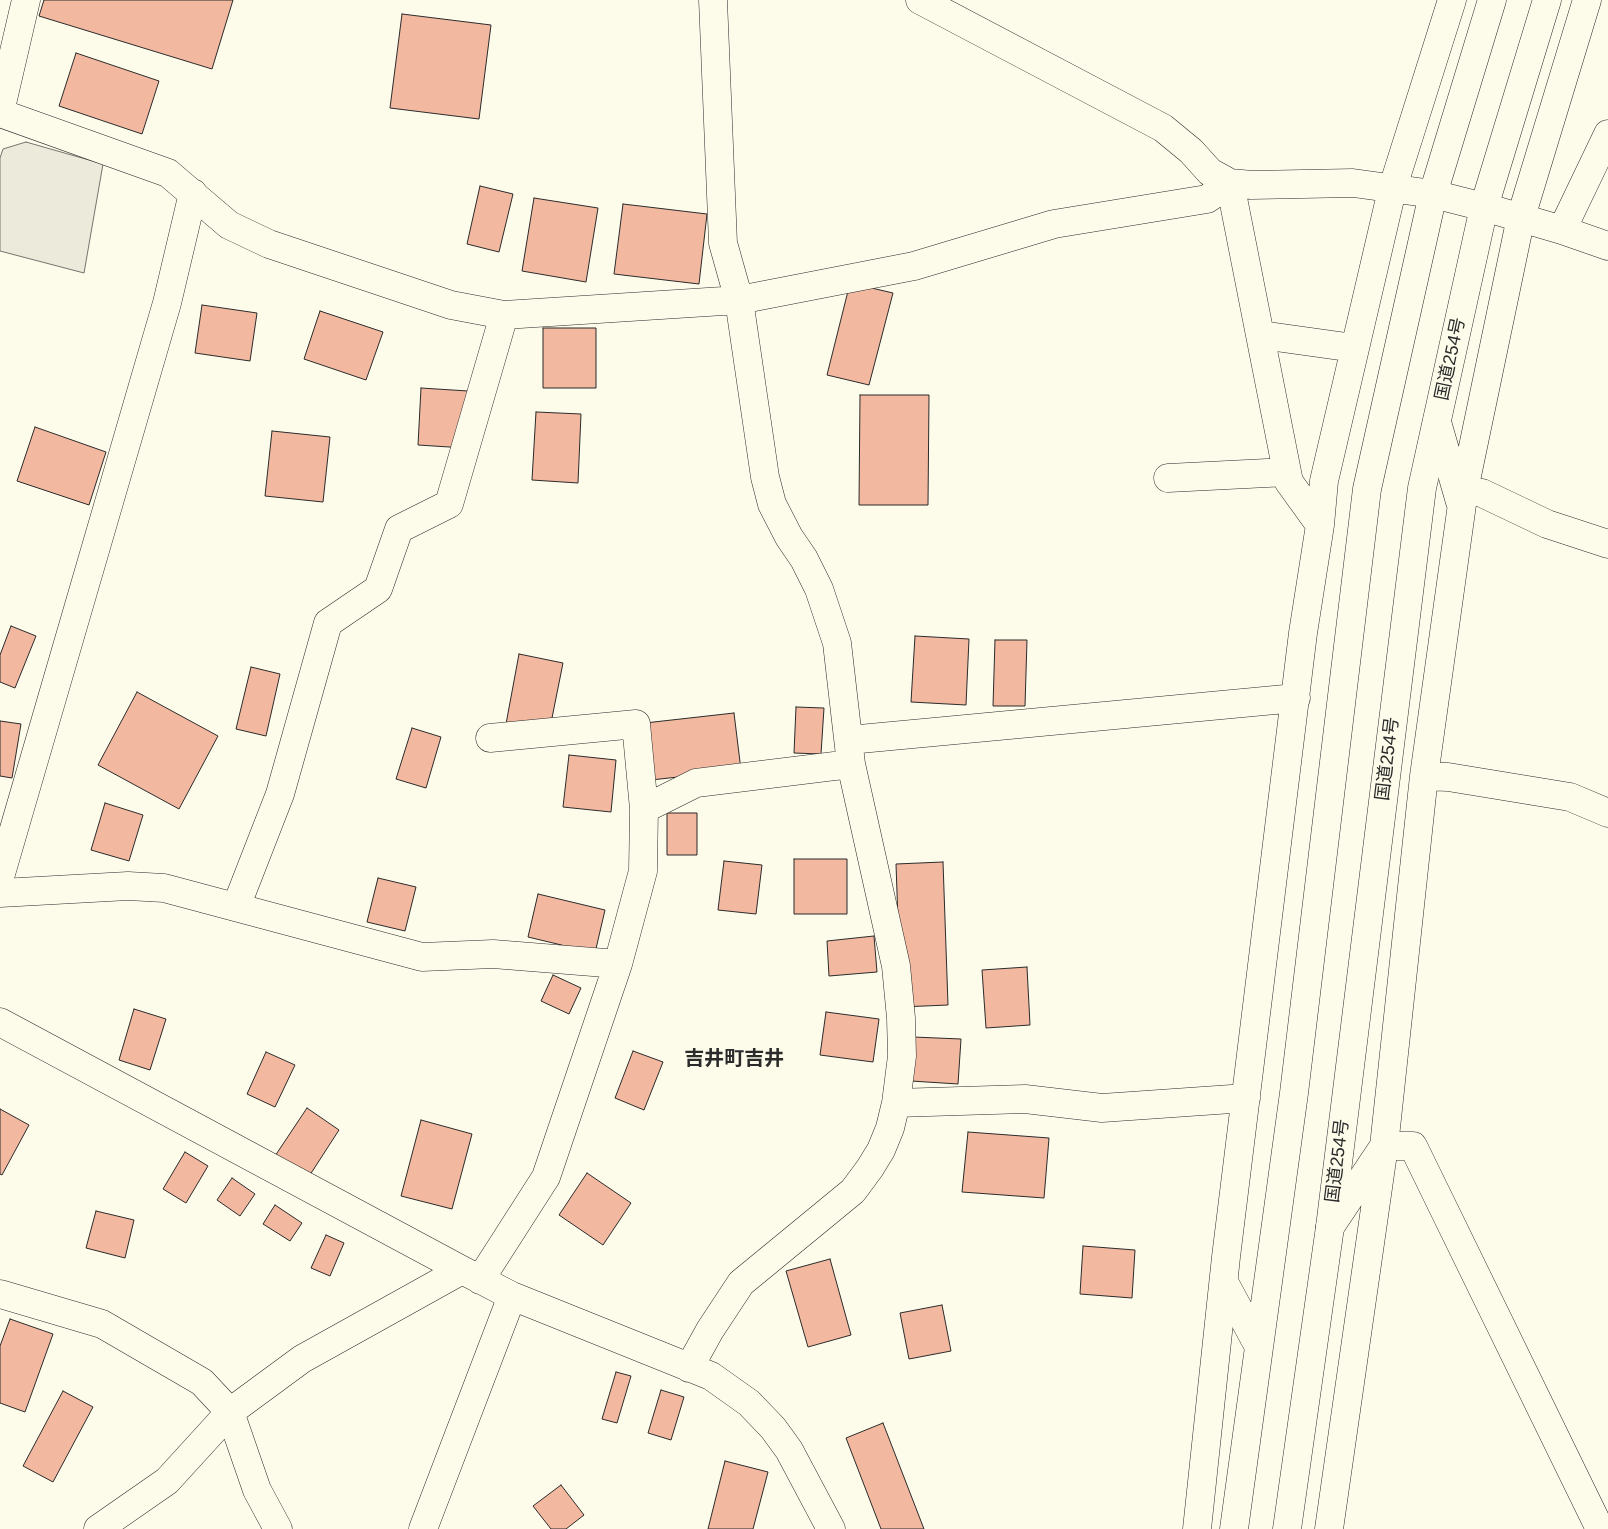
<!DOCTYPE html>
<html>
<head>
<meta charset="utf-8">
<style>
  body { margin:0 }
  canvas { display:block; background:#fdfbea }
</style>
</head>
<body>
<canvas width="1608" height="1529"></canvas>
<script>
const ctx = document.querySelector('canvas').getContext('2d');
ctx.lineJoin = 'round';
function paint(path, color) {
  ctx.fillStyle = color;
  ctx.fill(path, 'evenodd');
}
function toPath(rows) {
  const path = new Path2D();
  for (const r of rows) {
    path.moveTo(r[0], r[1]);
    for (let i = 2; i < r.length; i += 2) path.lineTo(r[i], r[i + 1]);
  }
  return path;
}
function stroke(path, color, width, dash) {
  ctx.strokeStyle = color;
  ctx.lineWidth = width;
  ctx.lineCap = dash ? 'butt' : 'round';
  ctx.setLineDash(dash || []);
  ctx.stroke(path);
}
function label(font, color, halo, rows, align = 'center') {
  ctx.font = font + ' Helvetica,"Noto Sans JP",sans-serif';
  ctx.lineWidth = 4;
  ctx.setLineDash([]);
  ctx.textBaseline = 'middle';
  ctx.strokeStyle = halo;
  ctx.fillStyle = color;
  for (const [text, x, y, turn = 0] of rows) {
    ctx.save();
    ctx.translate(x, y);
    ctx.rotate((+turn || 0) * Math.PI / 180);
    ctx.textAlign = isNaN(turn) ? turn : align;
    if (halo) ctx.strokeText(text, 0, 0);
    ctx.fillText(text, 0, 0);
    ctx.restore();
  }
}
const parking = toPath([
  [26,142,103,164,84,273,0,251,0,158,3,149,26,142]
]);
const building = toPath([
  [44,0,233,0,212,69,39,16,44,0],
  [402,14,491,25,479,119,390,108,402,14],
  [76,53,159,81,142,134,59,106,76,53],
  [480,186,513,194,499,252,467,244,480,186],
  [534,198,598,208,586,282,522,271,534,198],
  [623,204,707,214,699,284,614,274,623,204],
  [850,283,893,293,869,385,827,375,850,283],
  [202,305,257,313,250,361,195,353,202,305],
  [320,311,383,332,366,380,304,359,320,311],
  [543,328,596,328,596,388,543,388,543,328],
  [421,388,468,391,465,448,418,445,421,388],
  [860,395,929,395,928,505,859,505,860,395],
  [536,412,581,414,578,483,532,480,536,412],
  [35,427,106,452,89,505,17,481,35,427],
  [272,431,330,437,323,502,265,496,272,431],
  [11,626,36,636,15,688,0,682,0,655,11,626],
  [915,636,969,639,966,705,911,702,915,636],
  [995,640,1027,640,1025,706,993,706,995,640],
  [519,654,563,663,549,733,506,724,519,654],
  [251,667,280,674,266,736,236,729,251,667],
  [137,692,218,736,179,809,98,765,137,692],
  [796,707,824,708,821,754,794,753,796,707],
  [734,713,741,770,642,781,636,724,734,713],
  [0,721,21,724,12,778,0,776,0,721],
  [412,728,441,737,426,788,396,779,412,728],
  [569,755,616,760,611,812,563,807,569,755],
  [105,803,143,815,129,861,91,850,105,803],
  [667,813,697,813,697,855,667,855,667,813],
  [794,859,847,859,847,914,794,914,794,859],
  [724,861,762,865,756,914,718,910,724,861],
  [943,862,948,1005,901,1007,896,864,943,862],
  [378,878,416,887,405,931,367,922,378,878],
  [538,894,605,910,595,953,528,937,538,894],
  [874,936,877,972,829,976,827,941,874,936],
  [1027,967,1030,1025,986,1028,982,970,1027,967],
  [553,975,581,988,569,1014,541,1001,553,975],
  [134,1009,166,1019,150,1070,119,1060,134,1009],
  [826,1012,879,1019,873,1062,820,1055,826,1012],
  [913,1037,961,1039,958,1084,911,1081,913,1037],
  [633,1051,663,1062,644,1110,615,1098,633,1051],
  [266,1052,295,1065,275,1107,247,1094,266,1052],
  [307,1108,339,1130,306,1181,273,1159,307,1108],
  [0,1109,29,1125,2,1175,0,1174,0,1109],
  [421,1120,472,1134,452,1209,401,1196,421,1120],
  [968,1132,1049,1138,1044,1198,962,1192,968,1132],
  [185,1152,208,1166,186,1203,163,1189,185,1152],
  [587,1173,631,1203,603,1245,559,1215,587,1173],
  [232,1178,255,1194,240,1216,217,1200,232,1178],
  [275,1205,302,1223,290,1241,263,1224,275,1205],
  [96,1211,134,1220,125,1258,86,1248,96,1211],
  [326,1235,344,1243,330,1276,311,1268,326,1235],
  [1083,1246,1135,1250,1132,1298,1080,1294,1083,1246],
  [830,1259,851,1335,808,1347,786,1271,830,1259],
  [942,1305,951,1351,909,1359,900,1313,942,1305],
  [10,1319,53,1334,25,1412,0,1403,0,1346,10,1319],
  [616,1372,631,1376,617,1423,602,1419,616,1372],
  [661,1390,684,1397,671,1440,648,1433,661,1390],
  [63,1391,93,1407,53,1482,23,1466,63,1391],
  [883,1423,924,1529,881,1529,846,1438,883,1423],
  [725,1461,768,1472,753,1529,708,1529,725,1461],
  [561,1485,584,1515,566,1529,551,1529,533,1506,561,1485]
]);
const street = toPath([
  [920,0,1163,128,1191,151,1210,172,1230,183,1252,185,1353,183,1433,194,1484,207,1562,230,1608,246],
  [0,112,26,0],
  [0,113,168,173,229,225,269,244,451,305,504,315,739,300,914,266,1054,224,1207,199,1230,183],
  [1230,183,1289,482,1320,525],
  [1562,230,1608,134],
  [1261,335,1354,348],
  [1437,422,1460,502],
  [1168,478,1287,472],
  [1464,490,1482,493,1547,524,1608,544],
  [849,740,1296,698],
  [1424,776,1448,777,1570,797,1608,813],
  [644,809,696,783,851,764],
  [0,877,167,303,193,193],
  [0,893,128,886,164,888,422,957,493,954,618,964],
  [236,907,280,794,328,623,378,589,399,529,449,504,504,315],
  [0,1022,462,1270,512,1296,711,1376,749,1403,773,1428,789,1450,831,1529],
  [896,1103,1025,1099,1102,1108,1246,1098],
  [1330,1227,1384,1146,1413,1146,1600,1529],
  [480,1280,546,1177,618,964,643,871,644,809,636,724,490,738],
  [0,1294,102,1324,202,1382,230,1412,257,1490,278,1529],
  [689,1368,710,1330,741,1283,853,1191,870,1168,881,1150,890,1128,896,1103,902,1056,901,1018,896,966,851,764,837,643,819,589,804,559,789,537,772,504,765,477,739,300,723,243,713,0],
  [98,1529,167,1481,230,1412,302,1359,462,1270],
  [423,1529,512,1296],
  [1197,1529,1226,1257,1303,633,1320,525,1324,481,1392,190,1452,0],
  [1329,1529,1384,1146,1424,776,1464,490,1521,217,1587,0]
]);
const highway = toPath([
  [1224,1282,1259,1347],
  [1234,1529,1294,1093,1367,489,1433,194,1492,0],
  [1287,1529,1330,1227,1422,488,1484,207,1547,0]
]);
const streetNames = [
  ["国道254号",1451,359,-78],
  ["国道254号",1388,759,-83],
  ["国道254号",1338,1161,-83]
];
const quarterNames = [
  ["吉井町吉井",734,1059]
];
paint(parking, '#eceadb');
stroke(parking, '#74746e', 1);
paint(building, '#f2b8a0');
stroke(building, '#2b2b2b', 1);
stroke(street, '#2b2b2b', 29);
stroke(highway, '#2b2b2b', 29);
stroke(street, '#fdfbea', 28);
stroke(highway, '#fdfbea', 28);
label('18px', '#2b2b2b', '#fdfbea', streetNames);
label('bold 20px', '#2b2b2b', '#fdfbea', quarterNames);
</script>
</body>
</html>
